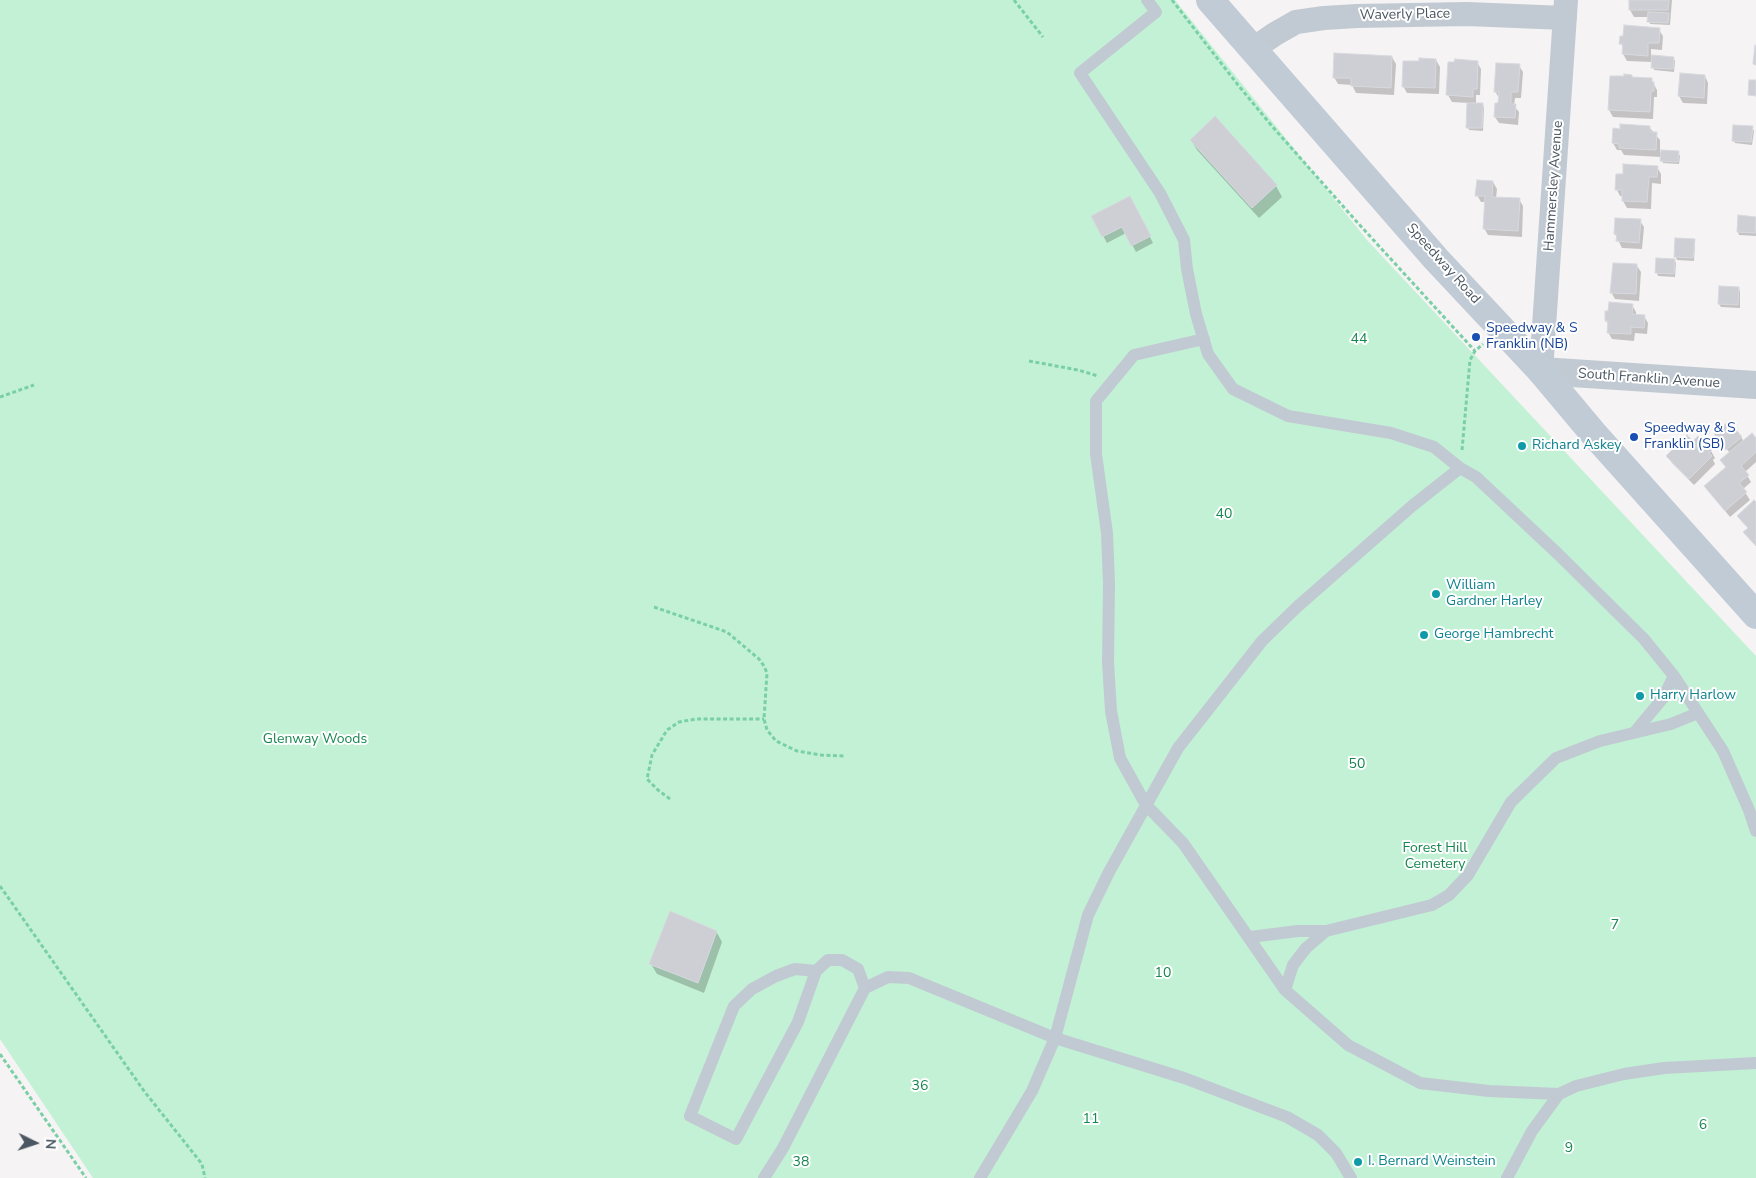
<!DOCTYPE html>
<html>
<head>
<meta charset="utf-8">
<style>
  body { margin:0 }
  #map { position:relative; width:1756px; height:1178px; overflow:hidden; background:#f5f3f3; font-family:"Nunito Sans",sans-serif }
  canvas { display:block }
  .north { position:absolute; left:10px; top:1118px; width:50px; height:50px; -webkit-text-stroke:4px #fff; paint-order:stroke; rotate:94deg; font-size:14px; font-weight:700; line-height:20px; text-align:center; color:#4a5661 }
  .north::after { content:''; display:block; margin:auto; width:18px; height:22px; background:#4a5661; clip-path:polygon(50% 0,100% 100%,50% 72%,0 100%) }
</style>
</head>
<body>
<div id="map">
<canvas width="1756" height="1178"></canvas>
<div class="north">N</div>
</div>
<script>
const ctx = document.querySelector('canvas').getContext('2d');
ctx.lineJoin = 'round';
function paint(path, color) {
  ctx.fillStyle = color;
  ctx.fill(path, 'evenodd');
}
function toPath(rows) {
  const path = new Path2D();
  for (const r of rows) {
    path.moveTo(r[0], r[1]);
    for (let i = 2; i < r.length; i += 2) path.lineTo(r[i], r[i + 1]);
  }
  return path;
}
function stroke(path, color, width, dash) {
  ctx.strokeStyle = color;
  ctx.lineWidth = width;
  ctx.lineCap = dash ? 'butt' : 'round';
  ctx.setLineDash(dash || []);
  ctx.stroke(path);
}
function label(font, color, halo, rows, align = 'center') {
  ctx.font = font + ' "Nunito Sans",sans-serif';
  ctx.lineWidth = 4;
  ctx.setLineDash([]);
  ctx.textBaseline = 'middle';
  ctx.strokeStyle = halo;
  ctx.fillStyle = color;
  for (const [text, x, y, turn = 0] of rows) {
    ctx.save();
    ctx.translate(x, y);
    ctx.rotate((+turn || 0) * Math.PI / 180);
    ctx.textAlign = isNaN(turn) ? turn : align;
    if (halo) ctx.strokeText(text, 0, 0);
    ctx.fillText(text, 0, 0);
    ctx.restore();
  }
}
const green = toPath([
  [0,0,1175,0,1367,240,1756,656,1756,1178,93,1178,0,1039]
]);
const shadow = toPath([
  [1631,0,1672,0,1670,25,1650,24,1649,17,1634,17,1630,10],
  [1659,30,1663,36,1662,50,1651,49,1651,56,1673,58,1675,61,1674,72,1654,70,1653,62,1627,61,1623,54,1624,49,1621,44,1621,37],
  [1392,57,1396,64,1394,95,1356,93,1352,85,1338,84,1334,77],
  [1436,60,1440,67,1439,94,1407,93,1403,86],
  [1477,62,1481,69,1480,95,1476,95,1476,104,1483,105,1484,108,1483,131,1469,130,1468,127,1469,103,1452,102,1448,95],
  [1519,66,1523,72,1521,98,1515,98,1514,106,1519,112,1518,125,1499,123,1495,117,1499,105,1499,98,1495,91],
  [1705,76,1708,83,1707,104,1683,103,1679,96],
  [1632,78,1651,79,1657,90,1657,97,1654,97,1653,119,1613,117,1609,110],
  [1215,118,1276,186,1282,197,1259,218,1197,150,1191,140],
  [1649,127,1660,140,1660,152,1678,153,1680,156,1679,164,1663,163,1661,157,1624,155,1621,150,1617,150,1613,143],
  [1752,128,1754,131,1752,145,1735,143,1733,140],
  [1657,167,1661,174,1661,184,1652,183,1651,209,1627,208,1623,201,1623,196,1620,196,1617,190],
  [1493,182,1497,189,1496,198,1519,199,1523,206,1522,237,1488,235,1484,228,1485,202,1481,202,1477,195],
  [1133,204,1153,243,1136,252,1126,233,1107,243,1093,217],
  [1755,218,1756,236,1739,235,1738,232],
  [1640,221,1644,227,1642,249,1622,248,1615,234],
  [1694,240,1695,243,1694,261,1677,260,1676,257],
  [1674,260,1676,263,1675,277,1658,276,1657,273],
  [1637,266,1641,272,1639,301,1615,299,1611,292],
  [1739,289,1740,292,1740,308,1721,307,1719,304],
  [1632,305,1636,312,1636,315,1644,316,1648,323,1647,334,1635,333,1634,341,1612,339,1608,332,1609,325,1606,321],
  [1717,437,1741,437,1744,442,1756,440,1756,462,1745,472,1751,482,1743,489,1750,500,1730,517,1705,486,1726,468,1722,460,1730,453],
  [1693,443,1711,451,1715,458,1713,460,1715,464,1694,485,1672,463,1668,457],
  [716,931,722,942,704,993,657,974,651,964]
]);
const building = toPath([
  [1629,0,1669,0,1668,10,1629,10,1629,0],
  [1648,12,1669,13,1668,23,1647,22,1648,12],
  [1624,25,1660,28,1659,43,1648,43,1648,56,1622,54,1623,44,1619,44,1620,36,1623,36,1624,25],
  [1755,45,1756,46,1756,65,1753,64,1755,45],
  [1334,53,1392,56,1391,88,1351,86,1351,78,1333,78,1334,53],
  [1652,55,1674,57,1673,69,1651,68,1652,55],
  [1419,58,1436,59,1435,88,1402,87,1403,61,1419,61,1419,58],
  [1455,59,1478,61,1477,89,1473,89,1473,97,1446,95,1448,62,1454,62,1455,59],
  [1496,63,1520,64,1518,92,1511,92,1511,104,1516,104,1515,118,1494,117,1495,103,1498,103,1499,92,1494,92,1496,63],
  [1680,73,1705,75,1704,98,1678,96,1680,73],
  [1624,74,1632,75,1632,77,1652,78,1652,82,1654,82,1654,91,1651,91,1650,112,1608,110,1610,76,1624,76,1624,74],
  [1749,80,1756,80,1756,96,1748,95,1749,80],
  [1467,103,1483,103,1482,128,1466,128,1467,103],
  [1215,116,1277,185,1252,208,1190,140,1215,116],
  [1620,124,1650,126,1650,132,1657,132,1656,150,1619,148,1619,144,1612,143,1613,128,1620,129,1620,124],
  [1733,125,1753,126,1751,142,1732,141,1733,125],
  [1661,150,1679,151,1678,162,1660,161,1661,150],
  [1623,164,1658,166,1657,177,1649,177,1647,202,1622,201,1622,190,1615,190,1616,174,1623,174,1623,164],
  [1477,180,1493,181,1492,197,1520,198,1518,231,1483,229,1485,196,1475,196,1477,180],
  [1130,196,1151,236,1131,246,1122,227,1102,237,1091,216,1130,196],
  [1738,215,1756,217,1755,233,1737,232,1738,215],
  [1615,218,1641,219,1639,243,1616,241,1617,234,1614,234,1615,218],
  [1675,238,1695,239,1693,258,1674,257,1675,238],
  [1656,258,1675,259,1674,274,1655,273,1656,258],
  [1613,263,1637,264,1636,294,1610,293,1613,263],
  [1719,286,1739,287,1738,305,1718,304,1719,286],
  [1609,302,1633,304,1632,314,1645,315,1644,328,1631,327,1631,334,1607,333,1608,321,1605,321,1605,311,1608,311,1609,302],
  [1729,421,1742,437,1726,450,1714,434,1729,421],
  [1752,433,1756,438,1756,452,1741,466,1749,475,1739,483,1747,492,1725,511,1704,486,1726,467,1720,460,1752,433],
  [1687,435,1693,441,1698,436,1712,450,1709,453,1712,456,1689,479,1666,456,1687,435],
  [1754,500,1756,502,1756,546,1743,532,1748,528,1737,516,1754,500],
  [670,911,717,931,698,983,649,964,670,911]
]);
const path = toPath([
  [1014,0,1043,37],
  [1172,0,1238,85,1271,125,1357,222,1475,351],
  [1029,361,1078,370,1098,376],
  [0,397,34,385],
  [1462,450,1470,360,1475,351,1483,344],
  [654,607,727,632,759,659,764,666,767,673,764,719,767,730,776,741,797,751,821,755,844,756],
  [670,799,658,790,647,779,652,755,667,730,679,722,696,719,764,719],
  [0,886,144,1091,202,1164,205,1178],
  [0,1054,86,1178]
]);
const service = toPath([
  [1147,0,1156,12,1080,73,1160,193,1184,240,1187,269,1196,314,1208,354,1233,389,1288,416,1391,433,1434,447,1460,468,1476,477,1557,553,1644,639,1674,676,1723,751,1749,810,1756,831],
  [1204,339,1134,355,1096,401,1096,454,1107,533,1109,584,1108,662,1111,711,1120,758,1146,805,1183,843,1285,990,1348,1045,1420,1083,1489,1091,1559,1094,1576,1086,1624,1074,1664,1068,1756,1063],
  [1634,733,1663,698,1674,676],
  [1250,937,1298,931,1326,931,1432,905,1449,895,1468,875,1511,802,1556,758,1600,741,1671,724,1698,713],
  [816,971,795,969,776,976,752,989,734,1006,690,1116,736,1139,798,1022,816,971,828,960,842,960,858,969,865,988],
  [1285,990,1293,965,1306,948,1326,931],
  [764,1178,783,1148,865,988,888,977,909,978,1055,1038,1184,1078,1287,1117,1318,1135,1336,1153,1351,1178],
  [980,1178,1032,1091,1055,1038,1088,915,1109,872,1178,748,1262,641,1297,607,1412,506,1460,468],
  [1507,1178,1532,1131,1559,1094]
]);
const minor = toPath([
  [1253,49,1275,34,1296,22,1324,18,1357,16,1467,14,1565,18],
  [1541,371,1566,0]
]);
const tertiary = toPath([
  [1541,371,1756,385]
]);
const secondary = toPath([
  [1210,0,1436,259,1541,371,1593,433,1756,615]
]);
const markers = [
  [1476,337,5,"#1a4fb4"],
  [1634,437,5,"#1a4fb4"],
  [1522,446,5,"#0f9aa8"],
  [1436,594,5,"#0f9aa8"],
  [1424,635,5,"#0f9aa8"],
  [1640,696,5,"#0f9aa8"],
  [1358,1162,5,"#0f9aa8"]
];
const streetNames = [
  ["Waverly Place",1405,15,-1],
  ["Hammersley Avenue",1554,186,-86],
  ["Speedway Road",1443,264,48],
  ["South Franklin Avenue",1649,379,4]
];
const transitNames = [
  ["Speedway & S",1486,329],
  ["Franklin (NB)",1486,345],
  ["Speedway & S",1644,429],
  ["Franklin (SB)",1644,445]
];
const parkNames = [
  ["44",1359,340],
  ["40",1224,515],
  ["Glenway Woods",315,740],
  ["50",1357,765],
  ["Forest Hill",1435,849],
  ["Cemetery",1435,865],
  ["7",1615,926],
  ["10",1163,974],
  ["36",920,1087],
  ["11",1091,1120],
  ["6",1703,1126],
  ["9",1569,1149],
  ["38",801,1163]
];
const cultureNames = [
  ["Richard Askey",1532,446],
  ["William",1446,586],
  ["Gardner Harley",1446,602],
  ["George Hambrecht",1434,635],
  ["Harry Harlow",1650,696],
  ["I. Bernard Weinstein",1368,1162]
];
paint(green, '#c3f1d5');
paint(shadow, '#0003');
paint(building, '#cdcfd5');
stroke(building, '#d7d9de', 1);
stroke(path, '#7ad0a6', 3, [4, 2.5]);
stroke(service, '#c1cad2', 12);
stroke(minor, '#c1cad2', 24);
stroke(tertiary, '#c1cad2', 28);
stroke(secondary, '#c1cbd6', 28);
for (const [x, y, r, color] of markers) {
  const dot = new Path2D();
  dot.arc(x, y, r, 0, 2 * Math.PI);
  ctx.fillStyle = color;
  ctx.fill(dot);
  stroke(dot, '#fff', 2);
}
label('14px', '#4a5661', '#fff', streetNames);
label('14px', '#164399', '#fff', transitNames, 'left');
label('14px', '#17864f', '#fff', parkNames);
label('14px', '#0d838f', '#fff', cultureNames, 'left');
</script>
</body>
</html>
